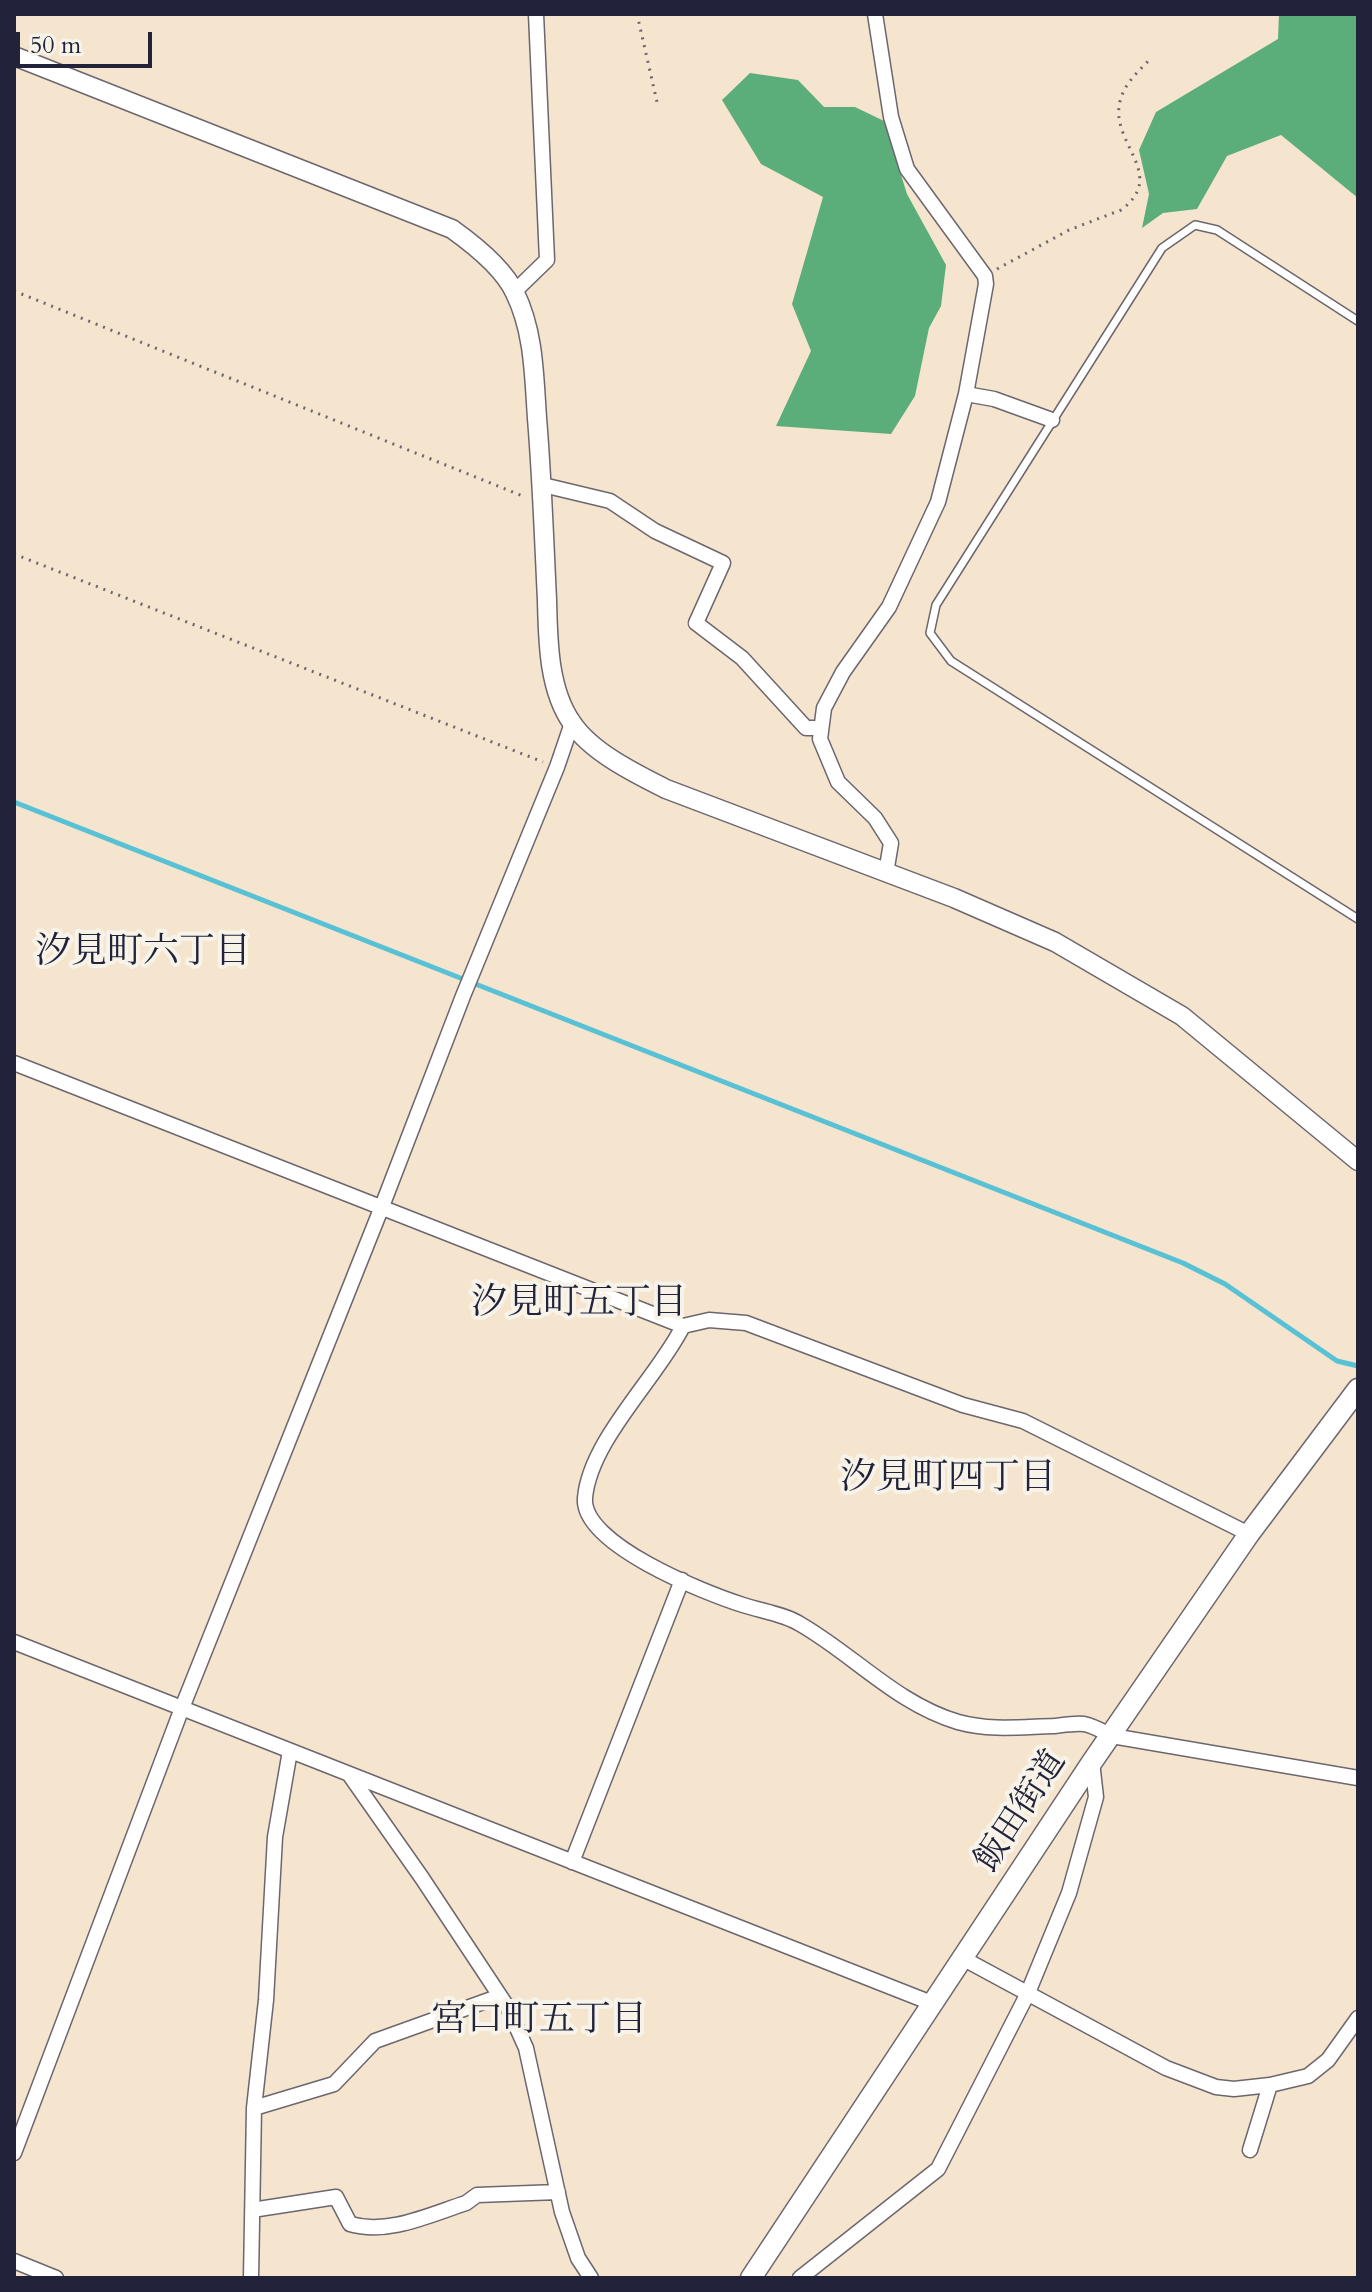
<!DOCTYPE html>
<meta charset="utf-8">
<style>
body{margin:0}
#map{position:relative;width:1372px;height:2292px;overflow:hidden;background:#f5e5ce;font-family:Cardo,serif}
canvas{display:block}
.frame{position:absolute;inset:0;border:16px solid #22223b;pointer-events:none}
.scale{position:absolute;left:16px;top:32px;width:136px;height:36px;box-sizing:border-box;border:4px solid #22223b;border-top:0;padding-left:10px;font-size:24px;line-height:28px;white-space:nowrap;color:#22223b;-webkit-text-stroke:6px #f7f3e8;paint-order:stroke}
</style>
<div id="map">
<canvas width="1372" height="2292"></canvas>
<div class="frame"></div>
<div class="scale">50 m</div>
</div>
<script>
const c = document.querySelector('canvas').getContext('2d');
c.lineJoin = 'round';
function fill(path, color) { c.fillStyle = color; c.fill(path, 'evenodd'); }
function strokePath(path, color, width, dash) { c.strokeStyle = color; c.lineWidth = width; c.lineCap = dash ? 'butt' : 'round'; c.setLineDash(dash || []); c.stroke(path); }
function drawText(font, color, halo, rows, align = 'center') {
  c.font = font + ' Cardo,"Noto Serif JP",serif'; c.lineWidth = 8; c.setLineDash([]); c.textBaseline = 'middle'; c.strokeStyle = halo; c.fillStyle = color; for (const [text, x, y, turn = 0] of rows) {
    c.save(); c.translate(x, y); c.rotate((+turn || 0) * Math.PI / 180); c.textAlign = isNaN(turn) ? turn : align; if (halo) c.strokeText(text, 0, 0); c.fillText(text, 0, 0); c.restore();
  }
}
const forest = new Path2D(`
 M1279,14H1358V198L1281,135L1227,156L1197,209L1163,213L1142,228L1149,194L1139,150L1156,112L1278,39Z
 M750,73L798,80L824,107H855L884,121L907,194L946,265L941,306L929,328L915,396L891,434L776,426L811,351L792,304L823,197L761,164L722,100Z`);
const stream = new Path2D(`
 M14,802L1183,1263L1225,1284L1337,1361L1358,1366`);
const path = new Path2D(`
 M637,14L657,102
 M997,269L1069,230L1121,210C1170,173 1106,142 1121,98C1126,82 1139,71 1150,59
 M14,291L525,497
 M14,554L543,762`);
const service = new Path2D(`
 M1358,321L1217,230L1195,225L1162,248L936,605L930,633L951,661L1358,919`);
const minor = new Path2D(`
 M875,14L891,117L907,169L985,276L986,284L966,394L938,502L889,607L843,672L824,708L820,739L838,782L875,818L891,843L886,873
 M515,291L547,260L536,14
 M966,394L994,399L1052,420
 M543,485L610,501L655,531L723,563L696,623L742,658L806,728H821
 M14,1063L683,1326L709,1320L746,1323L963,1405L1023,1421L1249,1534
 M683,1326C658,1377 590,1440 585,1498C581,1544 705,1593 743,1605C761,1611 784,1614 800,1624C854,1655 897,1704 958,1722C991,1731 1020,1727 1054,1726C1063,1725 1075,1723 1084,1724C1094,1726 1104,1732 1112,1736L1358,1778
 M14,1642L934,2004
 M349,1774L422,1878L508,2008L526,2048L562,2212L578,2258L591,2278
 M572,1862L682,1580
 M964,1959L1166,2068L1216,2087L1234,2089L1270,2085L1308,2076L1328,2060L1358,2018
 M254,2108L334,2084L375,2041L500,1996
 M1250,2150L1270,2085
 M14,2153L182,1708L381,1209L463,996L557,767L572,723
 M252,2210L336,2197L350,2224C388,2235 429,2215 466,2203L477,2195L558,2192
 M14,2261L56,2278
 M251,2278L254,2108L266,2000L275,1837L290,1751
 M800,2278L938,2169L1027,1995L1069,1893L1096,1797L1092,1762`);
const tertiary = new Path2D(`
 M14,56L452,229C473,244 504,269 515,293C534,332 534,375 537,418C542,478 544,539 547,600C548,639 548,689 572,723C591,752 636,774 666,789L954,898L1055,942L1182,1016L1358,1161`);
const secondary = new Path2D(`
 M751,2278L1092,1762L1249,1534L1358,1389`);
const streetNames = [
 ["飯田街道",1022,1812,-57]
];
const neighbourhoodNames = [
 ["汐見町六丁目",143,954],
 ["汐見町五丁目",579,1305],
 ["汐見町四丁目",948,1480],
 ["宮口町五丁目",539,2022]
];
fill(forest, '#5bad7a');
strokePath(stream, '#58c1d5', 5);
strokePath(service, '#6c666e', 10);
strokePath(minor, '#6c666e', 17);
strokePath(tertiary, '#6c666e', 21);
strokePath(secondary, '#6c666e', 23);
strokePath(path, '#6c666e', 3, [2, 6]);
strokePath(service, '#fff', 7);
strokePath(minor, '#fff', 14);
strokePath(tertiary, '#fff', 18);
strokePath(secondary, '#fff', 20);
drawText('34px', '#22223b', '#f7f3e8', streetNames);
drawText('36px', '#22223b', '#f7f3e8', neighbourhoodNames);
</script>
